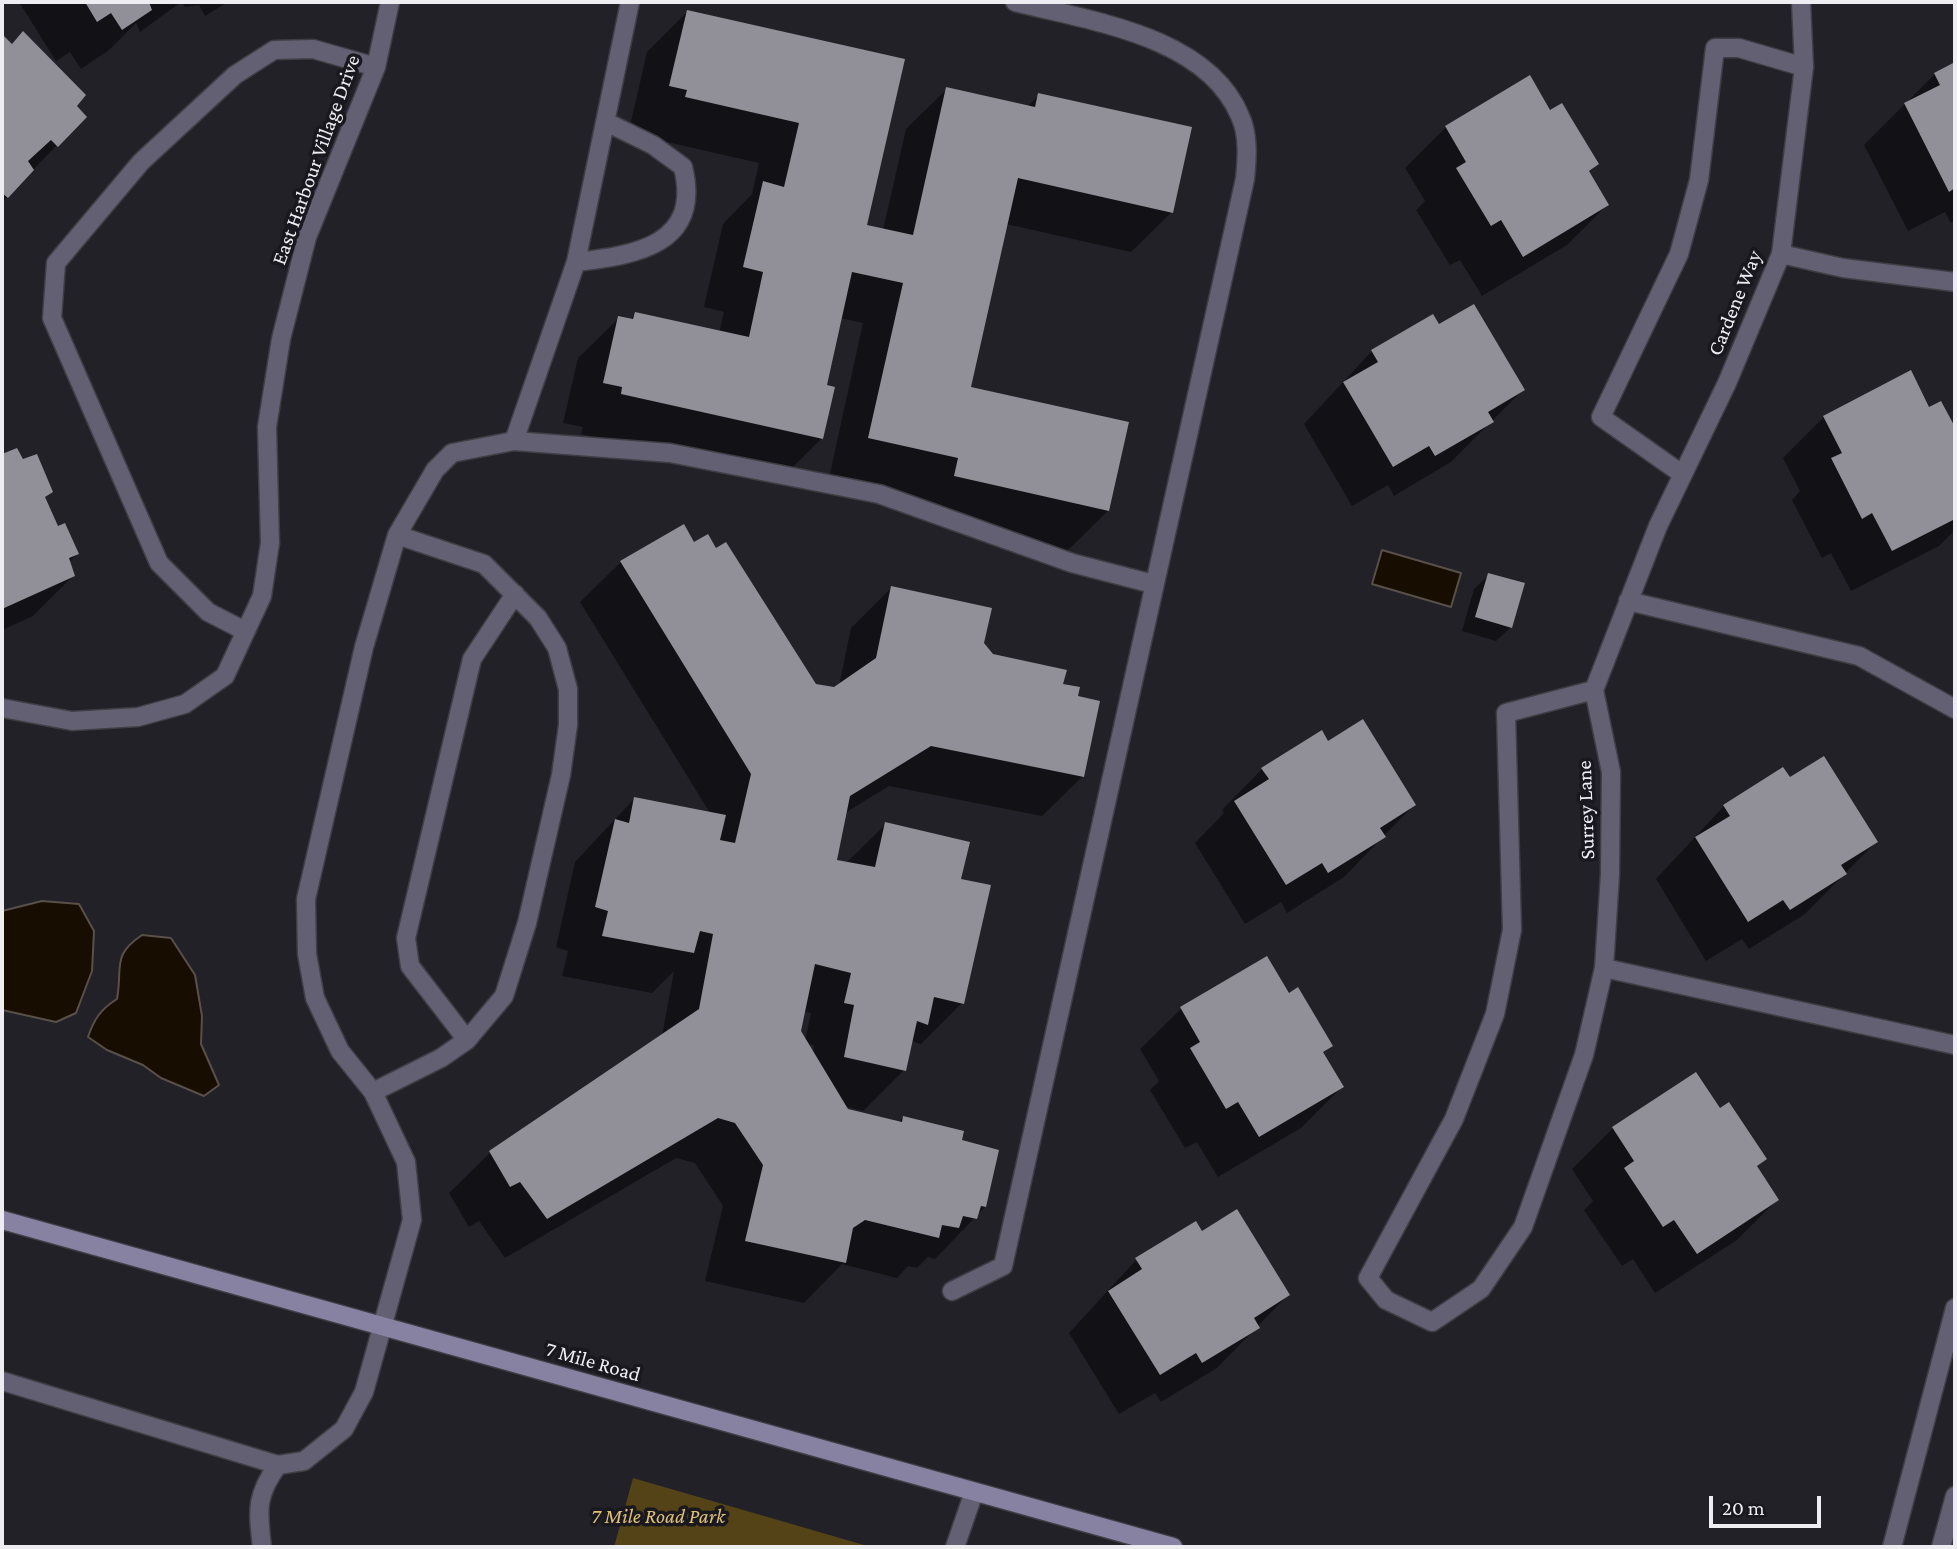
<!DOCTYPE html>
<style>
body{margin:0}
#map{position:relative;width:1957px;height:1549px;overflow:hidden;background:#222128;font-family:"Crimson Pro",serif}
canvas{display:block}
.frame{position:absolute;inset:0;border:4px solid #eeeef2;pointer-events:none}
.scale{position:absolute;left:1709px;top:1496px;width:112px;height:32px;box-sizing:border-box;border:4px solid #eeeef2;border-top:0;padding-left:9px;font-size:21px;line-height:24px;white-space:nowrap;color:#eeeef2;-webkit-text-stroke:5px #19181e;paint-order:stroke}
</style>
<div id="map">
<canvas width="1957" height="1549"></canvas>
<div class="frame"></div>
<div class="scale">20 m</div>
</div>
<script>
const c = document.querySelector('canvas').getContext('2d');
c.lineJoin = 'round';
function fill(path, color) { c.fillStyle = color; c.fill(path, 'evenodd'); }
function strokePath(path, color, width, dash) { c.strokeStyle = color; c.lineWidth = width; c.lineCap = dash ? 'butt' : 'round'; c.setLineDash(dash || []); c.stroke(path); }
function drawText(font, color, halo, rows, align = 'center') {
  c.font = font + ' "Crimson Pro",serif'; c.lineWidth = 7; c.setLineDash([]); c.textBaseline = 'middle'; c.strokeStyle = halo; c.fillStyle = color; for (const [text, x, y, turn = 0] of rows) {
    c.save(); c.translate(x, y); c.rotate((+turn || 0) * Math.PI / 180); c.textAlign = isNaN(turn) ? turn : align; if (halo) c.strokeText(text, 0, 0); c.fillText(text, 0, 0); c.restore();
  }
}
const green = new Path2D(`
 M633,1478L871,1547H614Z`);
const water = new Path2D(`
 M1382,550L1461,573L1451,607L1372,584Z
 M42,901L79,904L94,931L92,971L76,1013L56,1022L2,1010V911Z
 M142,935L171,938L195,975L202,1016L201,1044L219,1085L204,1096L161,1078L143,1065L107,1050L88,1037C94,1019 101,1009 117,999C123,967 111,956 142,935Z`);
const shadow = new Path2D(`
 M19,2H181L140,32L136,23L109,50L81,69L70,52L56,61Z
 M182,2H228L205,16L199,5L185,7Z
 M687,12L903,60L865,226L883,230L906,129L947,89L1027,107L1039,95L1172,212L1131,252L1006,224L969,388L1108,511L1067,551L914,516L918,498L829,478L863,323L840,318L825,387L821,439L781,479L581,434L583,427L563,423L578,358L619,318L629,320L636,314L719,333L724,312L704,307L723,224L752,194L759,163L645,137L647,130L630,126L647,52Z
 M23,33L57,145L2,202V36L11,45Z
 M1955,64V220L1951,223L1945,212L1908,231L1864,145L1935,74Z
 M1550,113L1597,164L1588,173L1607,205L1567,245L1482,296L1460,260L1450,265L1416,210L1425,201L1405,168L1446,127Z
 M1438,327L1523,390L1451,462L1394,496L1388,485L1352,506L1304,424L1372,351Z
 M1941,403L1955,431V530L1939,546L1851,591L1831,553L1822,558L1792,500L1800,491L1783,458L1824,417L1929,409Z
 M16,450L22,462L51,492L44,498L57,528L77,554L68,563L73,576L33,616L2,630V455Z
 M693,544L815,685L835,688L839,686L851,628L891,588L982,643L992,655L1061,685L1076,698L1083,776L1042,816L889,786L845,813L835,861L846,863L886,824L958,880L962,1003L921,1044L911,1041L904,1070L863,1111L844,1106L847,1111L898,1123L903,1117L960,1141L985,1207L935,1259L928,1257L917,1268L908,1266L897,1278L842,1264L804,1303L705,1281L723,1206L695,1163L676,1158L505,1258L479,1221L469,1227L449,1193L490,1153L662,1036L674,971L652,993L562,976L568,951L556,947L575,862L634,799L710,813L580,602L621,562ZM803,1011L811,1013L805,1041L799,1031ZM806,1044L814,1045L813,1054Z
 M1489,575L1511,627L1496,641L1462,631L1474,589Z
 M1328,743L1414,805L1344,877L1287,913L1281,902L1245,924L1195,843L1224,813L1222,810L1262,769Z
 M1783,770L1789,780L1876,842L1805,914L1749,949L1742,939L1706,961L1656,879L1724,806Z
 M1266,958L1288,995L1331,1045L1322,1054L1342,1087L1301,1128L1218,1177L1197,1142L1185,1148L1150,1090L1159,1081L1140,1049L1181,1009Z
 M1696,1075L1719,1111L1765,1159L1756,1167L1777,1200L1737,1240L1655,1293L1633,1259L1622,1266L1584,1210L1593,1201L1572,1169L1613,1128Z
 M1202,1233L1288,1295L1217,1368L1161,1402L1155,1393L1119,1414L1069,1333L1136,1260Z`);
const building = new Path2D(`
 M85,2H149L152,10L122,30L111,13L97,22Z
 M687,10L905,59L867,225L913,235L946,87L1035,107L1038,93L1192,127L1173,213L1018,178L971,387L1129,422L1109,511L954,476L958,458L868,438L903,283L852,272L827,385L835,387L823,439L621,394L622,387L603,383L618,316L633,319L635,312L749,337L763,272L743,267L763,181L784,187L799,123L685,97L687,90L669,86Z
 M23,31L86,95L77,106L87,117L58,147L51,140L28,161L34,170L8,198L2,193V34L12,44Z
 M1955,62V188L1949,192L1904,103L1940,85L1934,73Z
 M1530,75L1550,110L1562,103L1599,164L1589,171L1609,205L1523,257L1501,220L1491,226L1456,168L1466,162L1445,126Z
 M1474,304L1525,390L1488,412L1494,422L1435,456L1429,446L1393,467L1343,382L1378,362L1371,350L1433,314L1439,324Z
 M1911,370L1929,407L1941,401L1955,427V519L1892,551L1872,513L1862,519L1831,458L1842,453L1823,416Z
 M17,448L23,459L37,454L53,492L45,497L58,526L65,523L79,554L69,558L75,576L2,609V454Z
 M684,524L694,542L708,534L716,548L726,542L816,684L834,687L876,658L891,586L992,608L984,643L993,654L1067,670L1063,684L1080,687L1078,696L1100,701L1084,777L931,746L850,796L837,860L875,867L885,822L970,842L961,879L991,885L964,1004L934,997L928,1025L917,1021L906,1071L844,1057L854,1005L844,1003L851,973L815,964L801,1031L848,1109L902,1122L903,1116L964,1131L962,1140L999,1150L986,1207L981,1206L977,1219L963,1216L959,1228L942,1225L939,1238L865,1220L853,1228L846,1263L745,1241L763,1165L735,1123L718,1118L547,1219L520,1182L510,1187L489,1151L699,1009L713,934L700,931L694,953L602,936L608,911L595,907L615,819L629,823L634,797L726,815L720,840L735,843L751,774L620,561Z
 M1488,573L1525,583L1512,628L1475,617Z
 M1363,719L1416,805L1380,828L1386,837L1328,873L1322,863L1286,885L1234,801L1269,779L1261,768L1322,730L1328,741Z
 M1824,756L1878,842L1841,865L1847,874L1790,910L1783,900L1748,922L1695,837L1730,816L1723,805L1783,767L1790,777Z
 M1267,956L1289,993L1298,987L1333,1046L1323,1052L1344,1087L1259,1137L1238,1102L1226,1109L1190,1048L1200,1042L1180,1007Z
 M1696,1072L1720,1108L1729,1102L1767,1159L1757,1166L1779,1200L1697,1254L1674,1220L1663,1227L1624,1168L1634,1161L1612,1127Z
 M1237,1209L1290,1295L1254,1318L1260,1328L1202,1363L1196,1353L1160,1375L1108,1291L1142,1269L1135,1258L1196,1221L1202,1231Z`);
const lane = new Path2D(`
 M1781,254L1843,268L1955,282
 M576,262C636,255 702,245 683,167L653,145L606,122
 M514,441L670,453L879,494L1072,563L1153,584
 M1682,474L1601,417L1679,254L1699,180L1715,48H1739L1804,67
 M1604,968L1955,1045
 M467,1040L410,966L406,938L472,659L515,594
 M373,1092L441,1058L467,1040L504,996L527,923L561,775L568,725V689L557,648L538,618L484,564L397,535
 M952,1291L1003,1266L1245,179C1247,159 1249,135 1240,116C1207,36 1090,21 1015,2
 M2,1381L278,1465
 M262,1547C258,1511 255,1496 278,1465L304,1461L344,1429L364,1392L412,1220L406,1162L373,1092L340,1051L315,998L307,954L306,899L364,647L397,535L435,470L452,453L514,441L576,262L630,2
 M955,1547L974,1492`);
const street = new Path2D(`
 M1628,601L1859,656L1955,709
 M245,631L208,612L159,563L52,318L56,263L141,162L235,75L274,50L313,49L376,67
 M1594,690L1506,713L1512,930L1495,1014L1454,1119L1368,1278L1386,1300L1432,1322L1481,1289L1523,1227L1584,1055L1604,968L1610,874L1611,772L1594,690L1658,526L1727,383L1781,254L1804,67L1801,2
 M2,708L72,721L138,717L185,704L225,676L262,596L270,543L267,427L281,339L307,237L376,67L390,2
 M1892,1547L1955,1308
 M1941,1547L1955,1496`);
const secondary = new Path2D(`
 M2,1220L1173,1547`);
const streetNames = [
 ["East Harbour Village Drive",316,160,-70],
 ["Cardene Way",1735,303,-68],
 ["Surrey Lane",1586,810,-92],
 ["7 Mile Road",593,1362,16]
];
const parkNames = [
 ["7 Mile Road Park",658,1517]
];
fill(green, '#544317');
fill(water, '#170d00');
strokePath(water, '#585049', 2);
fill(shadow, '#0007');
fill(building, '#919098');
strokePath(lane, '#3f3e44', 21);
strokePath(street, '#3f3e44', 21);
strokePath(secondary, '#3f3e44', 21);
strokePath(lane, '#636073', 18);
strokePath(street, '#636073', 18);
strokePath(secondary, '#8882a2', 18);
drawText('21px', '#eeeef2', '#19181e', streetNames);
drawText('italic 21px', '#dfc176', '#19181e', parkNames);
</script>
